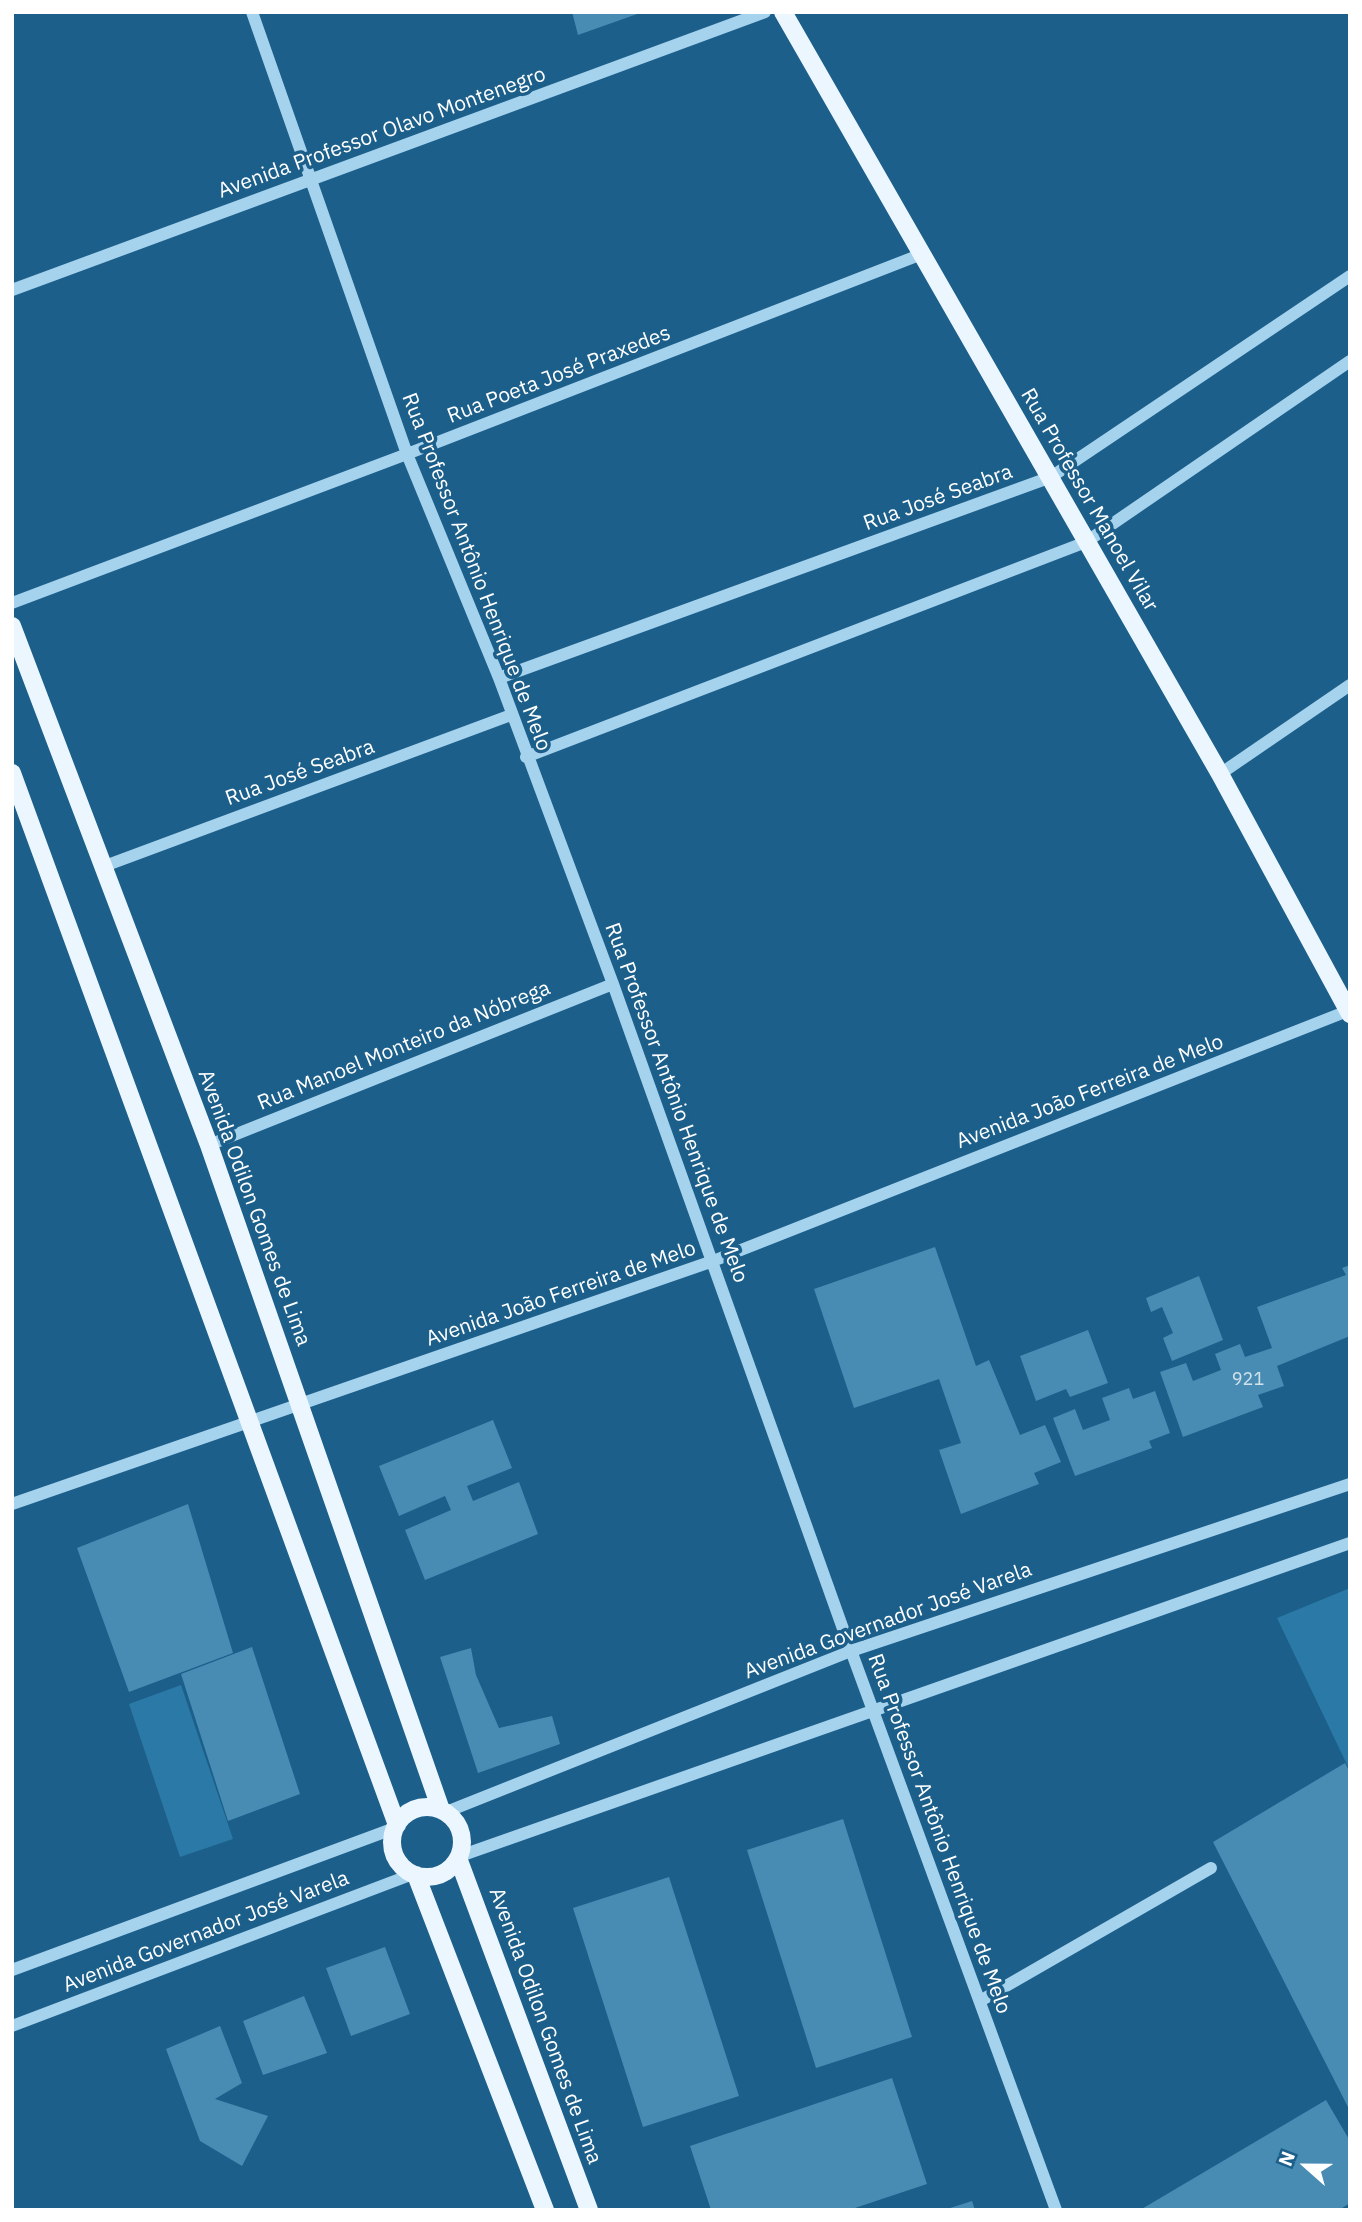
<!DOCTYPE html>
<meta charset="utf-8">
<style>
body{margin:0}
#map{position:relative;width:1362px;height:2222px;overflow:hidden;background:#1b5f8a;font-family:"IBM Plex Sans",sans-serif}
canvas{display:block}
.frame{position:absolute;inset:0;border:14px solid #fff;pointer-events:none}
.north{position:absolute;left:1271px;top:2131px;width:70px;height:70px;-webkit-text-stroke:5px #1b5f8a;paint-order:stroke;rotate:291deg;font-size:19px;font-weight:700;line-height:28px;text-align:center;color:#fff}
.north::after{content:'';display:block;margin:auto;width:24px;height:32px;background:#fff;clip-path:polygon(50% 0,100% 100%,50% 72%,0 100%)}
</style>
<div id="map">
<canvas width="1362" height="2222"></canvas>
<div class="frame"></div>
<div class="north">N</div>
</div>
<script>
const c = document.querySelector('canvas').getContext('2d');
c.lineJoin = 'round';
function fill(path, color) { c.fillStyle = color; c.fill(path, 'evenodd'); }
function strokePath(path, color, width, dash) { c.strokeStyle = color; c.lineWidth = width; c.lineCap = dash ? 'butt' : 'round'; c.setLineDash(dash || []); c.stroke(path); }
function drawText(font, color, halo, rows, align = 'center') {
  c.font = font + ' "IBM Plex Sans",sans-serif'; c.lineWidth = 7; c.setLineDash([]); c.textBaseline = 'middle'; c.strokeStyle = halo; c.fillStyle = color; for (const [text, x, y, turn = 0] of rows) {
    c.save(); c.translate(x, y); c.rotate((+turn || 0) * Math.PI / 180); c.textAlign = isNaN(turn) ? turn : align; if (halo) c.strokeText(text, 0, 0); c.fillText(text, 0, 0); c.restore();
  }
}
const green = new Path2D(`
 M1350,1588V1771L1277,1618Z
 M181,1685L233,1839L180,1857L129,1704Z`);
const building = new Path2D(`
 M572,12H640V13L578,35Z
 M935,1247L976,1366L989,1360L1020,1435L1045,1425L1061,1462L1034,1473L1039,1484L961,1514L939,1450L961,1443L939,1379L854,1408L814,1289Z
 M1350,1265V1336L1277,1366L1284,1386L1258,1395L1263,1407L1183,1437L1160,1372L1186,1363L1193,1381L1221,1370L1215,1354L1240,1344L1245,1357L1272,1348L1257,1307L1346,1275L1342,1268Z
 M1199,1276L1223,1340L1172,1361L1163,1338L1173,1333L1162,1307L1151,1312L1146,1298Z
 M1088,1330L1108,1383L1070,1397L1066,1389L1036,1401L1020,1356Z
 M1129,1388L1133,1399L1155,1391L1170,1433L1149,1441L1152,1448L1075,1476L1053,1418L1075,1409L1083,1430L1110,1420L1102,1398Z
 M493,1420L512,1468L467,1486L473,1501L519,1482L538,1534L425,1580L405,1530L451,1510L445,1496L399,1516L379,1466Z
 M188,1504L233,1653L129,1692L77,1548Z
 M252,1647L300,1794L228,1821L181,1674Z
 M471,1648L476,1675L499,1728L552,1716L560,1744L478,1773L440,1657Z
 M1345,1763L1350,1772V2111L1213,1842Z
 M843,1819L912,2037L816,2068L747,1850Z
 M669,1877L739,2096L643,2127L573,1908Z
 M385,1947L410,2014L351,2036L326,1968Z
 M304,1996L327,2053L263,2075L243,2021Z
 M220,2026L242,2083L215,2099L268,2116L242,2166L200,2141L166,2049Z
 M892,2078L927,2184L849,2210H711L690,2146Z
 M1326,2100L1350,2141V2203L1339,2210H1140Z
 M972,2201L975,2210H947V2209Z`);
const minor = new Path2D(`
 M252,12L407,454L499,678L613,984L842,1626L1056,2210
 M12,290L765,12
 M12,603L407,454L922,254
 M499,678L1051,477L1350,276
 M526,757L1086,542L1350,361
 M1220,774L1350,685
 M102,867L511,715
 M209,1145L613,984
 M12,1504L713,1261L1350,1010
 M446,1812L851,1651L1350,1484
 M460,1856L1350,1543
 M12,1970L395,1828
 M980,2001L1211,1868
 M12,2026L413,1874`);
const major = new Path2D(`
 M783,12L1220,774L1350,1014
 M12,626L209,1145L441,1810
 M12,773L397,1825
 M392 1842a35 35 0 1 1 70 0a35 35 0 1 1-70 0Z
 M458,1858L589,2210
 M416,1875L545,2210`);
const numberNames = [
 ["921",1248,1380]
];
const streetNames = [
 ["Avenida Professor Olavo Montenegro",382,133,-20],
 ["Rua Poeta José Praxedes",559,375,-21],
 ["Rua José Seabra",938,498,-20],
 ["Rua Professor Manoel Vilar",1089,500,60],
 ["Rua Professor Antônio Henrique de Melo",476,572,69],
 ["Rua José Seabra",300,773,-20],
 ["Rua Manoel Monteiro da Nóbrega",404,1046,-22],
 ["Avenida João Ferreira de Melo",1090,1092,-21],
 ["Rua Professor Antônio Henrique de Melo",676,1103,70],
 ["Avenida Odilon Gomes de Lima",254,1208,70],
 ["Avenida João Ferreira de Melo",561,1294,-19],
 ["Avenida Governador José Varela",888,1621,-20],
 ["Rua Professor Antônio Henrique de Melo",939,1834,70],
 ["Avenida Governador José Varela",206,1932,-21],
 ["Avenida Odilon Gomes de Lima",545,2026,70]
];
fill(green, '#2b79a6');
fill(building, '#488cb4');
strokePath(minor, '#a5d2ed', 12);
strokePath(major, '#ebf6ff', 18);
drawText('18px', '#d1e2ec', null, numberNames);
drawText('21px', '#fff', '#1b5f8a', streetNames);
</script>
